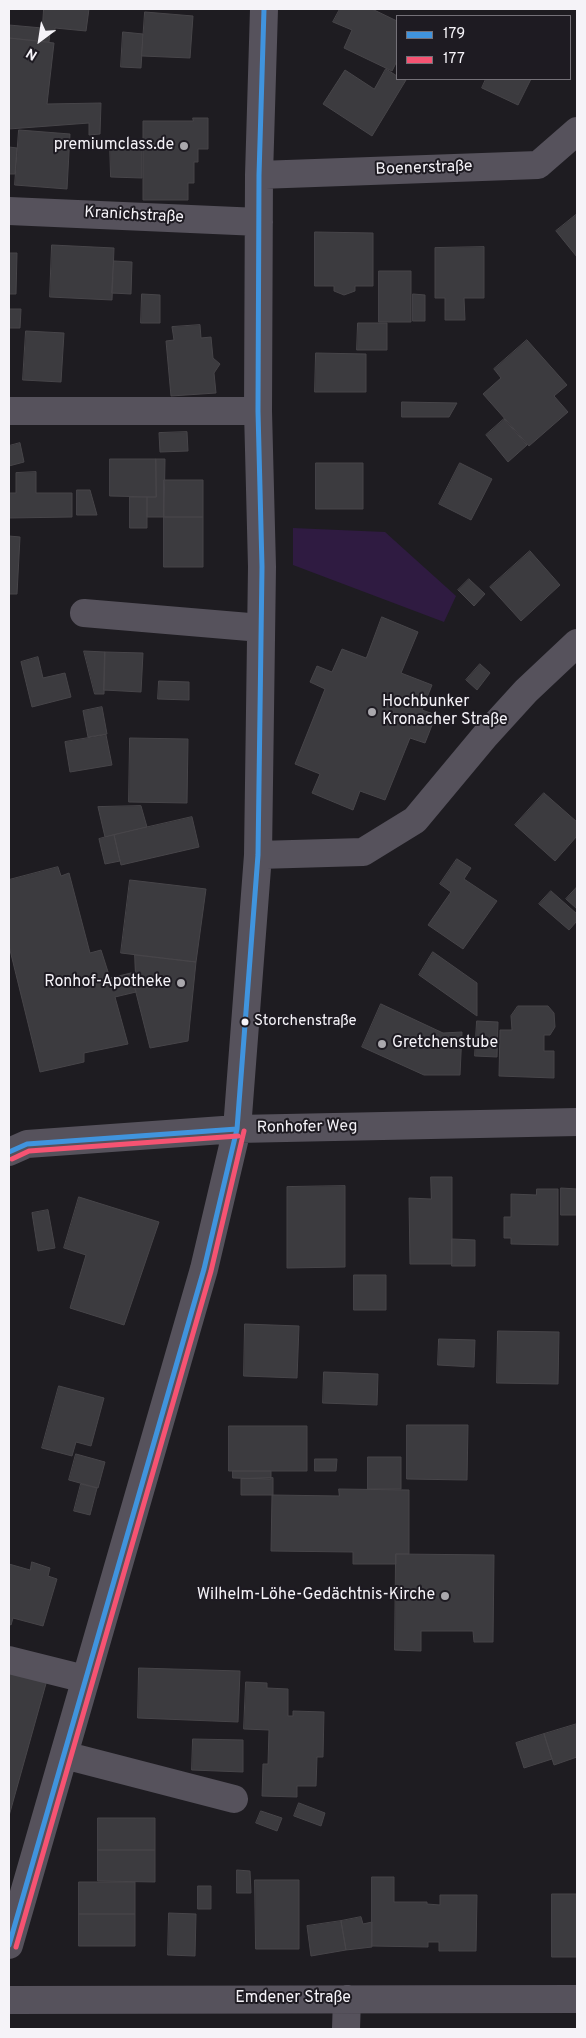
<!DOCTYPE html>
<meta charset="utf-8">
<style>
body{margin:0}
#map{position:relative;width:586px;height:2038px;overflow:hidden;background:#1e1c21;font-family:Overpass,sans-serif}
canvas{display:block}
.frame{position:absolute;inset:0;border:10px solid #f5f3f8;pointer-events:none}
.legend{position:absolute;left:396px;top:15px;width:175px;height:65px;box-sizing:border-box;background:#1e1b22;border:1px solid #747178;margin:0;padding:6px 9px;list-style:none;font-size:15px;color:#f5f3f8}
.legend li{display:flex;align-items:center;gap:10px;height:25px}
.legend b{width:25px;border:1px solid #747178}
.north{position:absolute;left:15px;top:15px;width:50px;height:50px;-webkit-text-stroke:4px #1e1b22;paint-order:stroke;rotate:211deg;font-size:14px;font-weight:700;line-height:20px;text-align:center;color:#f5f3f8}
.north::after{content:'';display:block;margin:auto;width:18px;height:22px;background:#f5f3f8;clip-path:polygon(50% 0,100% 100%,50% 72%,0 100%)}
</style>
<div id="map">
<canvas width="586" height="2038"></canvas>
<div class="frame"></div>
<ul class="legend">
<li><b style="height:6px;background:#4094de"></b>179</li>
<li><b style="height:6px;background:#f65372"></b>177</li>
</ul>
<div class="north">N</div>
</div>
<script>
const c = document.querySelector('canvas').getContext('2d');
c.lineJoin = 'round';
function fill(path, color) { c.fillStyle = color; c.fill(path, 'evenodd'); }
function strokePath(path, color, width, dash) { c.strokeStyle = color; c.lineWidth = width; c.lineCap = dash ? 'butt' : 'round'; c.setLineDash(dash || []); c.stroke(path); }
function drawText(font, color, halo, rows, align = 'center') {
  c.font = font + ' Overpass,sans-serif'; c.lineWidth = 4; c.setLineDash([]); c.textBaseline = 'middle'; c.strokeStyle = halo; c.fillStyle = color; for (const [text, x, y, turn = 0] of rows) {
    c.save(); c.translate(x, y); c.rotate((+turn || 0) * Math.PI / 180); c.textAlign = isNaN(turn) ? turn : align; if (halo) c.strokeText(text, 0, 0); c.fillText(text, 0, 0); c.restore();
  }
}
const green = new Path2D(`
 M293,528L385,532L456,596L444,622L293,565Z`);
const building = new Path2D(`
 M44,9H89L86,31L55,28V32H50L49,42L9,38V25L42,28Z
 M340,9H372L397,21V61L392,71L344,48L352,30L333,22Z
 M145,12L193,16L190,58L142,56Z
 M123,32L143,34L141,68L121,67Z
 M9,38L54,43L47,104L101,103L100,134L89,135V123L9,129Z
 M386,69L397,76V79L406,80L372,136L323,104L345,70L374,89Z
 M486,79H531L518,105L482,88Z
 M193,118H208V149H198V162H194V183H188V200H143V121H193Z
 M19,130L70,134L67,189L15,185Z
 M110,143H142V178L111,177Z
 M9,147L17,148L15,174H9Z
 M577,214V257L556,231Z
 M315,232L373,233V286H355V291L344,295L334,291V286H315Z
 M52,245L114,248L112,300L50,297Z
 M484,247V298H464L465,320H445V298H435V248Z
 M9,253H17L16,294H9Z
 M114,261L132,262L131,294L112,293Z
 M379,271H411V322H379Z
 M142,294L160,295V323H141Z
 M413,294L425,295V321H413Z
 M9,309H21L20,328H9Z
 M358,323H387V350H357Z
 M200,325L201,338L211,337L213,358L220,364L214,373L216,393L171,396L166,341L174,340L172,327Z
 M26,331L64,333L61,382L23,380Z
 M527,340L567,385L554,396L568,412L529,446L483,394L501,378L494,369Z
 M316,353L366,354V392H315Z
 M402,402L457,403L449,417H402Z
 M504,419L527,445L508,462L486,435Z
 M187,432L188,451L160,452L159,433Z
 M20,443L24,462L9,466V446Z
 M110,459H156V497L110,496Z
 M156,459H165L164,517H147V497H156Z
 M316,463H363V509H316Z
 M460,463L492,479L471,520L439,504Z
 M36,472V493H72V517L9,518V493H16V473Z
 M164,480H203V517H164Z
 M77,490H90L97,515H77Z
 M130,497H147V528H130Z
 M164,517H203V567H164Z
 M9,536L20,537L17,594H9Z
 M530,551L560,585L521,621L490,587Z
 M469,579L485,594L474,606L458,590Z
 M382,617L418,632L401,673L432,685L422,710L436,715L425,743L410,738L385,800L360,791L353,810L312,793L320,774L295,764L325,689L310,682L317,666L332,672L342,649L366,658Z
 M84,651L105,652L104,694H95Z
 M105,652L143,653L141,692L104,690Z
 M38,657L43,678L65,673L71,697L32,707L21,662Z
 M480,664L490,673L477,690L466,680Z
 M159,681L189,682V700L158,699Z
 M102,707L107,734L88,737L83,711Z
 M106,735L112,765L70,772L65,742Z
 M130,738L188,739L187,803L129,802Z
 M544,793L577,822V836L555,861L515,825Z
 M141,806L147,827L105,837L98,807Z
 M192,817L199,847L121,865L114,835Z
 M114,835L120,861L105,864L99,839Z
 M457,859L471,868L464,879L497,901L463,949L428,925L451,892L440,884Z
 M58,867L61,876L69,873L90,953L101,950L110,978L131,973L136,992L115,997L128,1044L84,1053V1062L40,1072L9,946V880Z
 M130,880L206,889L196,962L121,953Z
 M577,887V909L566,899Z
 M551,891L577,914V921L569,930L539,904Z
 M433,952L477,983V1016L419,975Z
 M135,955L196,962L188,1041L150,1048L131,973H135Z
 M381,1004L443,1033L462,1032L460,1075H424L362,1047Z
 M518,1006H548L554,1013L555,1027L550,1035H544V1051H554V1078L499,1076L500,1030H512L511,1016Z
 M477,1021L498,1022L497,1057L475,1056Z
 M431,1177H452V1264H410L409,1198L431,1199Z
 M345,1186V1267L287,1268V1187Z
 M561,1188L577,1189V1215H561Z
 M537,1189H558V1245L511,1244V1238H504V1217H511V1194L536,1195Z
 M79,1197L159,1222L124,1325L70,1308L86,1255L64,1248Z
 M48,1210L55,1248L38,1251L32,1213Z
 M452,1239L475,1240V1266H452Z
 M354,1275H386V1310H354Z
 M245,1324L299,1326L297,1378L244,1376Z
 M498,1331L559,1332L558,1384L497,1383Z
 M439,1339L475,1340L474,1367L438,1365Z
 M324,1372L378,1374L377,1405L323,1403Z
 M59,1386L104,1398L91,1446L76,1442L72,1456L42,1448Z
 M407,1425H468L467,1480L407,1479Z
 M229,1426H307V1471H229Z
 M76,1454L105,1462L98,1488L69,1480Z
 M368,1457H401V1489H368Z
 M315,1459H337L336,1471H315Z
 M233,1471H271V1479L233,1478Z
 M273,1478V1495H241V1479Z
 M81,1484L97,1488L90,1515L74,1511Z
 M339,1489L409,1490V1554H396V1564H353V1552L271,1551L272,1495L339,1496Z
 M396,1554L494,1555L493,1642H474L473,1631H421V1651L395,1650Z
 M32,1562L50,1568L48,1576L57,1579L43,1626L13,1618L11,1625L9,1624V1564L30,1570Z
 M139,1668L240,1671L238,1722L138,1718Z
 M9,1672L47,1680L9,1816Z
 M246,1682L267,1683V1688L288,1689V1716H293V1711L324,1712L323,1757H317L316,1786H297V1797L262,1796L263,1764H268L269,1730L244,1729Z
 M577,1724V1757L554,1765L544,1734Z
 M544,1734L552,1759L524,1768L516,1743Z
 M193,1739L243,1740V1772L192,1770Z
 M299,1803L325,1813L321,1826L294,1816Z
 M261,1811L282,1818L277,1831L256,1823Z
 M98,1818H155V1850H98Z
 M98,1850H155V1882L98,1881Z
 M237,1870L250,1871L251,1893H237Z
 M372,1877H394V1902H427V1904L440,1905V1895H477L476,1951H439V1942H428V1947L372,1946Z
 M255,1880H299V1949H256Z
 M79,1882H135V1914H79Z
 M198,1886H211V1909H198Z
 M552,1894H577V1957H552Z
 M169,1913L196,1914L195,1956L168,1955Z
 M79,1914H135V1946H79Z
 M361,1917L363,1924L372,1922V1947L346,1950L341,1921Z
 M341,1921L346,1950L311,1956L307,1926Z`);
const minor = new Path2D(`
 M259,175L538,165L577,131
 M9,211L259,222
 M9,411H258
 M84,613L261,628
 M258,855L363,852L415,820L485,736L526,691L577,643
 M9,1152L27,1144L237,1129L577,1122
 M9,1660L85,1679
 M64,1755L234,1799
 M9,1945L204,1269L237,1129L258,855L262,567L258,411L259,175L264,9
 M9,2000L577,1999
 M346,2029L347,1999`);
const bus1 = new Path2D(`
 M9,1152L27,1144L237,1129
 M9,1945L204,1269L237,1129L258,855L262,567L258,411L259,175L264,9`);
const bus2 = new Path2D(`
 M12,1159L29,1151L238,1136
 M16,1947L211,1271L244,1131`);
const markers = [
 [184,146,5,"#aaa8ad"],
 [372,712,5,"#aaa8ad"],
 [181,983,5,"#aaa8ad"],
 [245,1022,4.5,"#f5f3f8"],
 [382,1044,5,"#aaa8ad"],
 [445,1596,5,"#aaa8ad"]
];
const busNames = [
 ["Storchenstraße",254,1022]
];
const poiNames = [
 ["premiumclass.de",174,146],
 ["Hochbunker",382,703,"left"],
 ["Kronacher Straße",382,721,"left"],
 ["Ronhof-Apotheke",171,983],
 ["Gretchenstube",392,1044,"left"],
 ["Wilhelm-Löhe-Gedächtnis-Kirche",435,1596]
];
const streetNames = [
 ["Boenerstraße",424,169,-2],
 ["Kranichstraße",134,216,3],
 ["Ronhofer Weg",307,1128,-1],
 ["Emdener Straße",293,1999]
];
fill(green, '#2f1b41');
fill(building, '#3c3b3f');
strokePath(building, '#474549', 1);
strokePath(minor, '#56525c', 28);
strokePath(bus1, '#4094de', 5);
strokePath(bus2, '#f65372', 5);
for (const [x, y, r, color] of markers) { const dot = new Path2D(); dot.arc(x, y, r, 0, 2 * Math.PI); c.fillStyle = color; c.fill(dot); strokePath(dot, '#1e1b22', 2); }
drawText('15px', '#f5f3f8', '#1e1b22', busNames, 'left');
drawText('16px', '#f5f3f8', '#1e1b22', poiNames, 'right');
drawText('16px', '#f5f3f8', '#1e1b22', streetNames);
</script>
